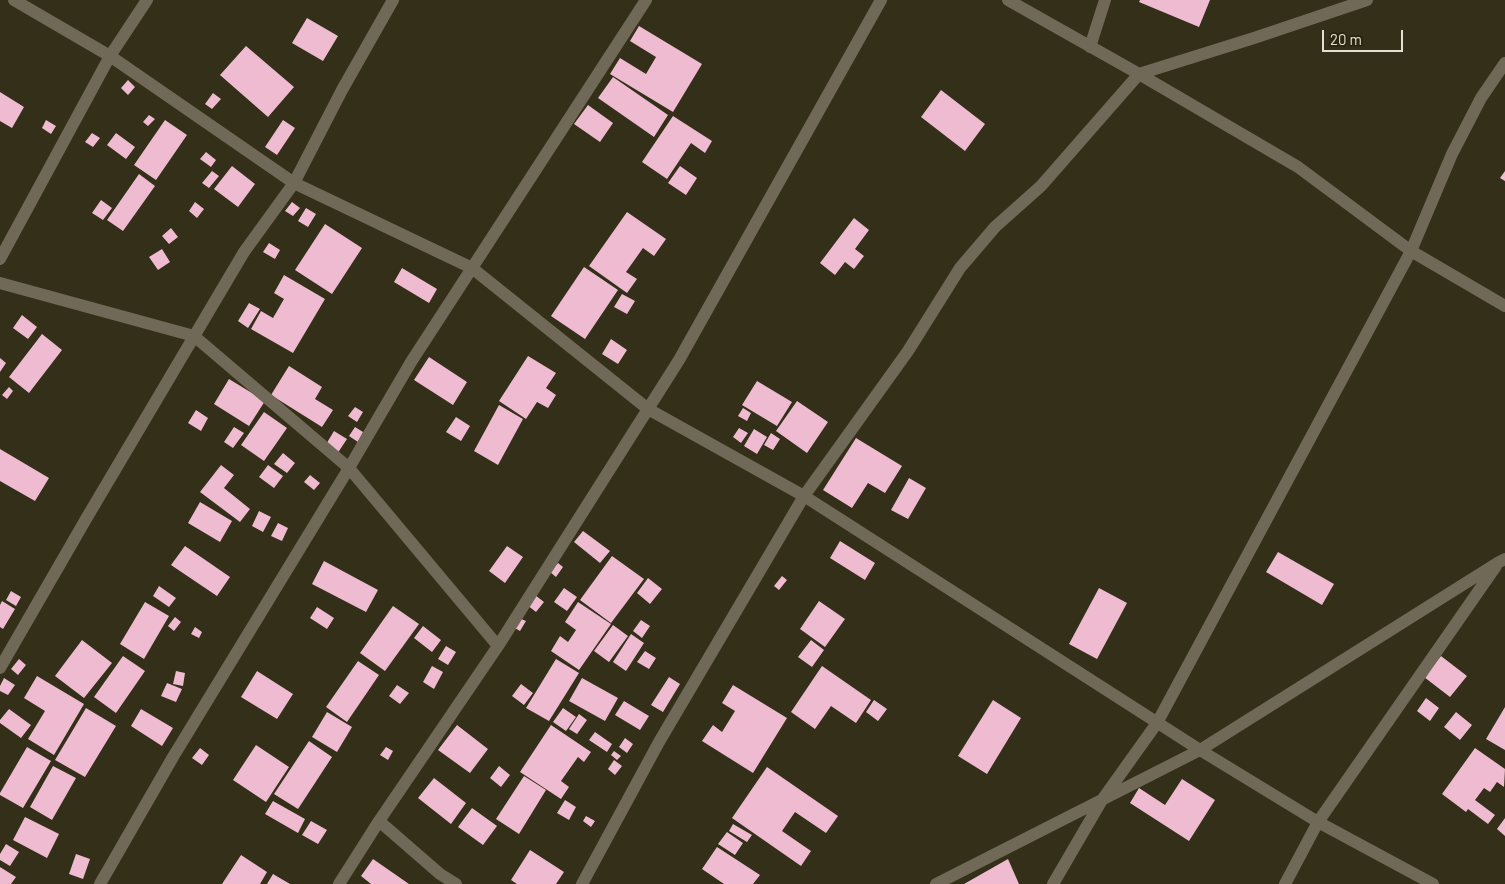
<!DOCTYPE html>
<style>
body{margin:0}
#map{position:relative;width:1505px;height:884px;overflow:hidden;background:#342f19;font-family:Barlow,sans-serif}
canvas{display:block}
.scale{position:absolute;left:1322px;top:30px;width:81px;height:22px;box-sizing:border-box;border:2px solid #e3dfd2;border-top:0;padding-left:6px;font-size:15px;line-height:18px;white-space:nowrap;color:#e3dfd2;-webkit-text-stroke:4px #2a250f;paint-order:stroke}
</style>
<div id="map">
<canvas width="1505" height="884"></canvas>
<div class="scale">20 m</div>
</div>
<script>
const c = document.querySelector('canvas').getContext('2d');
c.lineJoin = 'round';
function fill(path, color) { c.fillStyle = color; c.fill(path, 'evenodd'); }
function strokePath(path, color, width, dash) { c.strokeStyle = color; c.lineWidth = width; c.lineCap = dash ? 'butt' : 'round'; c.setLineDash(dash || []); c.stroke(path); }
const building = new Path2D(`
 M1140,0H1210L1199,27L1139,2Z
 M307,18L338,36L323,61L292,43Z
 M639,26L702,64L673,112L610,74L620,58L646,74L656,57L630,41Z
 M246,46L294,87L268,117L220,75Z
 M613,77L668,115L654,137L598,98Z
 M128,80L135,87L128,95L121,88Z
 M941,90L985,124L965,151L921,117Z
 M0,92L24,107L12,128L0,121Z
 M213,93L221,99L212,109L205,104Z
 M588,105L613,123L600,142L574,124Z
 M149,115L155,119L148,126L143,122Z
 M673,116L712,141L705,153L691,143L667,179L642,162Z
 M46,120L56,126L51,134L42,128Z
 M165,120L187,135L156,180L134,165Z
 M283,120L295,128L277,155L265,147Z
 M92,133L100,138L93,147L85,142Z
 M116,133L135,147L126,159L107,145Z
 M206,152L216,160L211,167L200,159Z
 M232,166L255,184L238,207L214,189Z
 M680,166L697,178L686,195L668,183Z
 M212,171L219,176L209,188L202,183Z
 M1505,171V181L1500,178Z
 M139,174L155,186L123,231L107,220Z
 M101,200L112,208L103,220L92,213Z
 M195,202L204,209L197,218L189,211Z
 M292,202L300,208L293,216L285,211Z
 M306,208L316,214L308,227L298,221Z
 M627,212L666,239L654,256L643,248L626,272L637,279L627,293L589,266Z
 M854,218L869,230L855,249L864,256L854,269L845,262L835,275L820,263Z
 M325,224L362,248L332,294L295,270Z
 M171,228L178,237L169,244L162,236Z
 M269,243L280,250L275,259L263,252Z
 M162,249L170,262L158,270L149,257Z
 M584,267L618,290L585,339L551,316Z
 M402,268L437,289L429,303L394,282Z
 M284,275L325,299L293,353L251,329L261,311L273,318L284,299L274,293Z
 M622,294L635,301L627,314L614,307Z
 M249,303L260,309L248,328L238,321Z
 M22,315L37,327L28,339L13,328Z
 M42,334L62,350L29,393L9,377Z
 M611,339L627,350L618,364L602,354Z
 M528,356L556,373L546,388L556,395L548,408L537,402L526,419L499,401Z
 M429,357L467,382L453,405L414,380Z
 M0,358L6,363L0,372Z
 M289,366L322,387L315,399L333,410L322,427L271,395Z
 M229,379L265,401L249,426L214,404Z
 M757,381L792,402L777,426L742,405Z
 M9,387L13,391L7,399L2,395Z
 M797,401L828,422L807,453L776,431Z
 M499,405L523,419L498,465L474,451Z
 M355,407L363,412L357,422L348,416Z
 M743,408L751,413L747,421L738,416Z
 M196,410L208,418L201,431L188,423Z
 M264,412L287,428L264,461L241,445Z
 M456,417L470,426L461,441L446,432Z
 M234,427L244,433L233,448L224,442Z
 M355,427L363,432L358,442L349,436Z
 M739,428L748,433L741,443L733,437Z
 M754,429L767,437L757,454L744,446Z
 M334,431L347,439L337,454L325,446Z
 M771,433L780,439L773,450L764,445Z
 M856,438L902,466L885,493L868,483L852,508L823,490Z
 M0,449L49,478L35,501L0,481Z
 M283,453L295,463L287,473L274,464Z
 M221,465L234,475L224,488L250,509L240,522L200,492Z
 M268,465L283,476L274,488L259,477Z
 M310,475L320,483L314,490L304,482Z
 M909,478L926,488L908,519L891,510Z
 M200,502L232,521L220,542L188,523Z
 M259,511L271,517L263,532L252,526Z
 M278,523L288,528L282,541L271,536Z
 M583,531L610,551L600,563L574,542Z
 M840,541L875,563L865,580L830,558Z
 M185,546L230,577L217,596L171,565Z
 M507,546L523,557L505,583L489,571Z
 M1278,552L1334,584L1322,605L1266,572Z
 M612,556L644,579L611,623L580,600Z
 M324,561L378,590L366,612L312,584Z
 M558,563L563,567L556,577L550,572Z
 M782,576L787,580L779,590L774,586Z
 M648,578L662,589L650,604L637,593Z
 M159,586L176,598L169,607L153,596Z
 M564,588L577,597L567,611L554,602Z
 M1099,588L1127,603L1097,659L1069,644Z
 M11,591L21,597L16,606L6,600Z
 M535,595L544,602L536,612L527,605Z
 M2,601L15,609L3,629L0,627V605Z
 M819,601L845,619L825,647L800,629Z
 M145,602L169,616L144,659L120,644Z
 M578,602L611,624L579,670L551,651L560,636L568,642L576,630L565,622Z
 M393,606L419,624L385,671L360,653Z
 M317,607L334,618L327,629L310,618Z
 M175,617L181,622L174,631L168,626Z
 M519,618L526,621L520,631L513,627Z
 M641,620L650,626L642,638L633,631Z
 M613,625L628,636L609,662L594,651Z
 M423,626L441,640L432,652L414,638Z
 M195,627L202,632L199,638L191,634Z
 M631,634L644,643L626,671L613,662Z
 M82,640L112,663L84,698L55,676Z
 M811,640L824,650L812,667L798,657Z
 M446,646L456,652L448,665L438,659Z
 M645,651L656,658L649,669L637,662Z
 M123,656L145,671L116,713L94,697Z
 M1441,656L1467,676L1450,697L1424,677Z
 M19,659L26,665L18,675L11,669Z
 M556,659L579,673L549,721L526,708Z
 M358,661L379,675L347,722L326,707Z
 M432,666L443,672L434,689L423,682Z
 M822,666L871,700L856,723L831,706L815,729L791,712Z
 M176,671L185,673L183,686L173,684Z
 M257,671L293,694L277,719L241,697Z
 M37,676L84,704L54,755L28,739L45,711L24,698Z
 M669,677L680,684L663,712L651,705Z
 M4,678L15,685L8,695L0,691V686Z
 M582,678L618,698L605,721L569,701Z
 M167,683L182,689L176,702L161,696Z
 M521,684L533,693L524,705L512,696Z
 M397,685L409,693L400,704L389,696Z
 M733,685L787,718L753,773L702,741L713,725L722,732L735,711L722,703Z
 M1426,698L1439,708L1430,721L1417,711Z
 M874,700L887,709L878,721L866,712Z
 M993,700L1021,718L987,774L958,756Z
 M624,701L649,716L640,730L615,715Z
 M1505,707V750L1486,739Z
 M86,708L116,726L85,777L55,760Z
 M563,708L576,717L566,731L553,722Z
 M9,709L31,725L21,738L0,723V720Z
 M141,709L173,728L162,746L131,726Z
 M327,712L352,727L337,752L312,737Z
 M1456,712L1472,725L1460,740L1444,727Z
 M579,714L587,720L577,734L569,729Z
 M457,725L488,749L470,773L438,750Z
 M551,725L591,752L584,762L578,757L561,781L569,787L561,799L520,772Z
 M595,732L612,744L607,752L589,740Z
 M625,738L633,744L627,753L619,747Z
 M309,741L332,757L298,809L274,794Z
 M256,745L289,767L266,802L233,780Z
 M27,747L51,761L23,808L0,795V793Z
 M386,747L393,751L388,760L380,755Z
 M200,748L209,755L202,765L192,758Z
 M1475,748L1505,769L1504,787L1497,782L1490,792L1484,788L1475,800L1495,815L1488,824L1468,809L1466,812L1442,794Z
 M614,751L621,756L617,760L611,755Z
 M614,760L622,766L615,775L608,769Z
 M53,766L76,778L52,820L30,807Z
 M499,766L510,775L501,787L490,778Z
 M767,767L838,816L826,833L795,812L782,831L811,851L801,866L732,818Z
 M524,776L546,790L519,834L496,819Z
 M434,778L466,803L451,824L418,798Z
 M1182,779L1215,800L1189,841L1130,803L1139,788L1165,805Z
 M565,800L576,807L569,820L557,813Z
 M273,801L305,819L298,833L265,814Z
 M472,808L497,826L483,845L458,827Z
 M586,816L595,821L591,827L583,821Z
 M25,817L59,834L47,858L13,840Z
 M1505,818V836L1497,829Z
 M311,821L327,830L318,844L302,835Z
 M733,824L752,835L747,842L729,831Z
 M727,832L743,843L735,855L718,844Z
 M6,844L19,852L10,866L0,860V854Z
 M717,847L760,875L753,884H724L702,869Z
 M530,850L564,872L556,884H517L511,880Z
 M76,854L90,859L83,879L69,874Z
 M241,855L267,872L260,884H222Z
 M373,859L409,884H371L361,876Z
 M1008,859L1019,884H964Z
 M0,867L16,877L11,884H0Z
 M273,874L290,884H267Z`);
const street = new Path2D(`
 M14,0L110,56L294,183L472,268L648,409L804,496L1200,750L1318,822L1433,884
 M1008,0L1139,74L1298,167L1411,251L1505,306
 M1090,47L1105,0
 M0,259L110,56L147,0
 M0,283L194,336L349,468L498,646
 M0,668L86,519L244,252L294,183L342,90L393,0
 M379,821L440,874L456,884
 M100,884L173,757L349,468L411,362L646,0
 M339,884L379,821L498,646L679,360L881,0
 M582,884L659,742L804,496L908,351L960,268L995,227L1041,186L1139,74L1254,38L1367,0
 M936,884L1200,750L1499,562L1505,559
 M1053,884L1102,800L1157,723L1411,251L1452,154L1481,98L1505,63
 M1285,884L1318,822L1496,566`);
fill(building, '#eebbd1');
strokePath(street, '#706957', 12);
</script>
